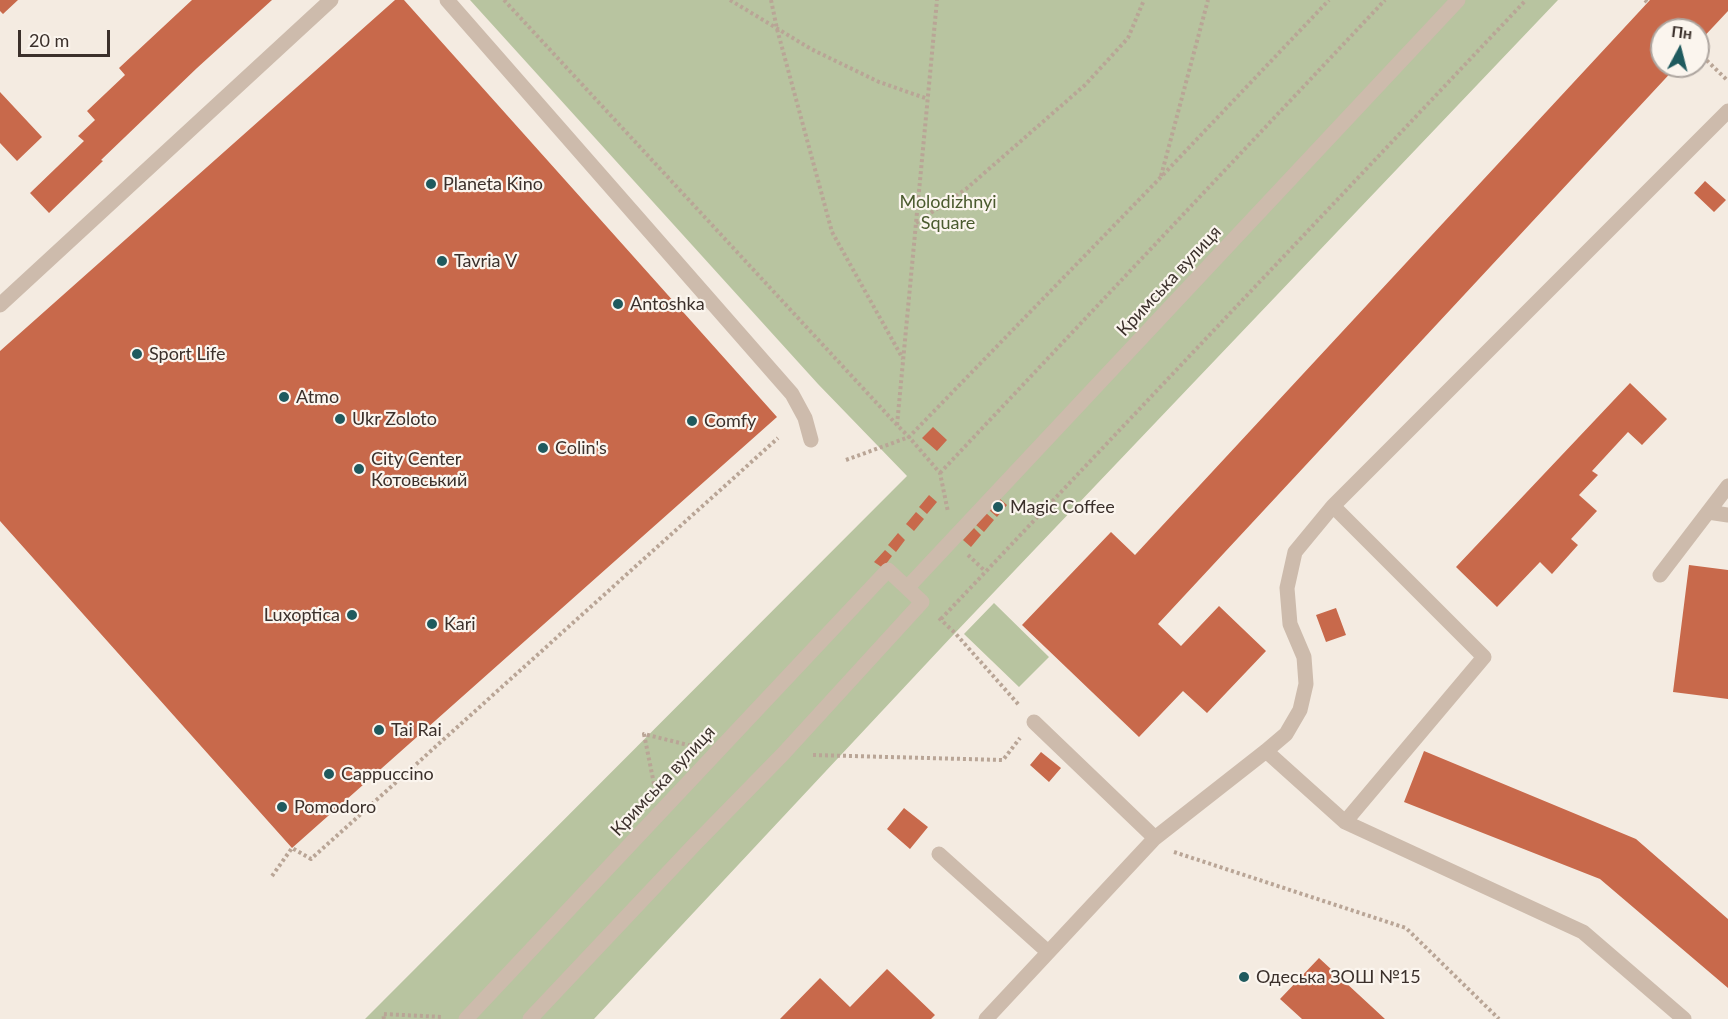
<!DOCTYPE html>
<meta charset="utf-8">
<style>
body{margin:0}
#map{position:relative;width:1728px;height:1019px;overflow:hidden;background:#f4ebe1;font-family:Lato,sans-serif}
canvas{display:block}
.north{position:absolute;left:1650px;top:18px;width:60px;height:60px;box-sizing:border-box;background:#fbf5ee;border:2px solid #aea6a0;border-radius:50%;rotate:7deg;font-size:16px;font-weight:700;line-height:24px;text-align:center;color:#3b302b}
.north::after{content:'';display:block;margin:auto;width:21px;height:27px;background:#1f5a5e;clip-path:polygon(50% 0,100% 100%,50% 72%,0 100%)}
.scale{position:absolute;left:18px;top:30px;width:92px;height:27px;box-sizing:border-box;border:3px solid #3b302b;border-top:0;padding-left:8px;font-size:18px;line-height:21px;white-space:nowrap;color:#3b302b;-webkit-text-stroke:4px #fbf5ee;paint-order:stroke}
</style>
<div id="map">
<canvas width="1728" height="1019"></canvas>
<div class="north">Пн</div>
<div class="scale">20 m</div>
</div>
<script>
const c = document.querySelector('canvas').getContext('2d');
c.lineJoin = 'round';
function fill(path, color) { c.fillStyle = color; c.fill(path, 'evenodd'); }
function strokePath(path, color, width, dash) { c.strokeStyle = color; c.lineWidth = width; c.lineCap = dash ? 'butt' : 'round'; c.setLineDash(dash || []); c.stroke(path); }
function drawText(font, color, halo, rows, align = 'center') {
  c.font = font + ' Lato,sans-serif'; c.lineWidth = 4.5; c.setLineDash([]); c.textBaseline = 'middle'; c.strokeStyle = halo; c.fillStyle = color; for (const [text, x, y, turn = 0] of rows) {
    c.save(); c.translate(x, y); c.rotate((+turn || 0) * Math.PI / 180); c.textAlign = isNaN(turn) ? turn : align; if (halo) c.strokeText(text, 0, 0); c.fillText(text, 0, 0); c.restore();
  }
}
const green = new Path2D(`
 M470,0H1558L955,633L594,1019H365L907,476L818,384Z
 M994,603L1049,657L1019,687L964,634Z`);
const building = new Path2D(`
 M0,0H18L3,14L0,11Z
 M192,0H272L197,68L101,160L103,161L49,213L30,193L84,141L78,136L95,120L87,111L125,75L119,68Z
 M395,0H404L777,417L292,848L0,521V351Z
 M1650,0H1728V11L1698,43V30H1662V66H1677L1158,624L1181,646L1219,606L1266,651L1207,713L1183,691L1139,737L1022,625L1111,532L1135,555Z
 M0,92L42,137L17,161L0,143Z
 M1705,181L1726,200L1714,212L1694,193Z
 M1630,383L1667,419L1642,445L1628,432L1592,471L1598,475L1579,495L1597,511L1571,539L1578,545L1552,574L1540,562L1497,607L1456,567Z
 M933,427L947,440L937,451L922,438Z
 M929,495L937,502L927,514L919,507Z
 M999,498L1007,505L997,517L989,510Z
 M916,512L924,519L914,531L906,524Z
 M986,513L994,520L984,532L976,525Z
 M974,528L981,535L971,547L963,540Z
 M898,533L905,540L896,552L888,545Z
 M885,550L892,556L883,568L874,562Z
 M1689,565L1728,570V699L1673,692Z
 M1336,608L1346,635L1326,642L1316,615Z
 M1424,751L1636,839L1728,919V988L1600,879L1404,802Z
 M1041,752L1061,768L1049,782L1030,765Z
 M904,808L928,827L910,849L887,829Z
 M1319,958L1385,1019H1302L1280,999Z
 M887,969L935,1015L931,1019H780L820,978L850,1007Z`);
const path = new Path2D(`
 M504,0L897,425L909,437L940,473L948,512
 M730,0L811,49L879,82L928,99
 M771,0L777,29L832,232L903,359
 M1645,0L1647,2
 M1698,52L1728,81
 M1161,176L1208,0
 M916,223L966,189L1085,85L1128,38L1144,0
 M897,425L937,0
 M846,460L909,437L1161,177L1329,0
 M940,473L1385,0
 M968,555L985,571
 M939,618L955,633L1019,705
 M941,619L1526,0
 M813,755L1003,760L1020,738
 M654,784L644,734L692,746
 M1174,852L1406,928L1499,1019
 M272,876L292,848L311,859L778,438
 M384,1019L383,1014L443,1017`);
const lane = new Path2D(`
 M447,0L792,394L805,418L811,440
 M0,305L331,0
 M1333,506L1484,657L1345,822
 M1708,512L1728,515
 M1660,575L1728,486
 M1034,722L1155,838
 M1266,751L1345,822L1583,932L1684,1019
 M939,854L1048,952
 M986,1019L1155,838L1266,751L1286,734L1300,710L1306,684L1304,657L1290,624L1287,588L1295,552L1333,506L1728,111`);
const street = new Path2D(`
 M907,588L1458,0
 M466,1019L888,570L922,602L783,754L695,844L530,1019`);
const markers = [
 [431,184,6,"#1f5a5e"],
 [442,261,6,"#1f5a5e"],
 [618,304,6,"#1f5a5e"],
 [137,354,6,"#1f5a5e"],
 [284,397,6,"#1f5a5e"],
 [340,419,6,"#1f5a5e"],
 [692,421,6,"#1f5a5e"],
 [543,448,6,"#1f5a5e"],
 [359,469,6,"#1f5a5e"],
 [998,507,6,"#1f5a5e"],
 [352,615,6,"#1f5a5e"],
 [432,624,6,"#1f5a5e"],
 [379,730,6,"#1f5a5e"],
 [329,774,6,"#1f5a5e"],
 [282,807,6,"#1f5a5e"],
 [1244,977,6,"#1f5a5e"]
];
const poiNames = [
 ["Planeta Kino",443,184],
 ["Tavria V",454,261],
 ["Antoshka",630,304],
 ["Sport Life",149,354],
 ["Atmo",296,397],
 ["Ukr Zoloto",352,419],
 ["Comfy",704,421],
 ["Colin's",555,448],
 ["City Center",371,459],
 ["Котовський",371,480],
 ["Magic Coffee",1010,507],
 ["Luxoptica",340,615,"right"],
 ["Kari",444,624],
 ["Tai Rai",391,730],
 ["Cappuccino",341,774],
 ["Pomodoro",294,807],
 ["Одеська ЗОШ №15",1256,977]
];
const parkNames = [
 ["Molodizhnyi",948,202],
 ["Square",948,223]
];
const streetNames = [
 ["Кримська вулиця",1169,281,-47],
 ["Кримська вулиця",663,781,-47]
];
fill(green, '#b8c4a0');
fill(building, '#c8694b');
strokePath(path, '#b9a596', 4, [3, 3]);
strokePath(lane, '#cdbbac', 15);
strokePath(street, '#cdbbac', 15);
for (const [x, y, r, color] of markers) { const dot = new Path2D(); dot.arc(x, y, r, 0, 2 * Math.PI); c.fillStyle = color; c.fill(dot); strokePath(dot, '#fbf5ee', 2); }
drawText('18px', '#3b302b', '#fbf5ee', poiNames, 'left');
drawText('18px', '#4a5a2e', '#fbf5ee', parkNames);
drawText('18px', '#3b302b', '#fbf5ee', streetNames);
</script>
